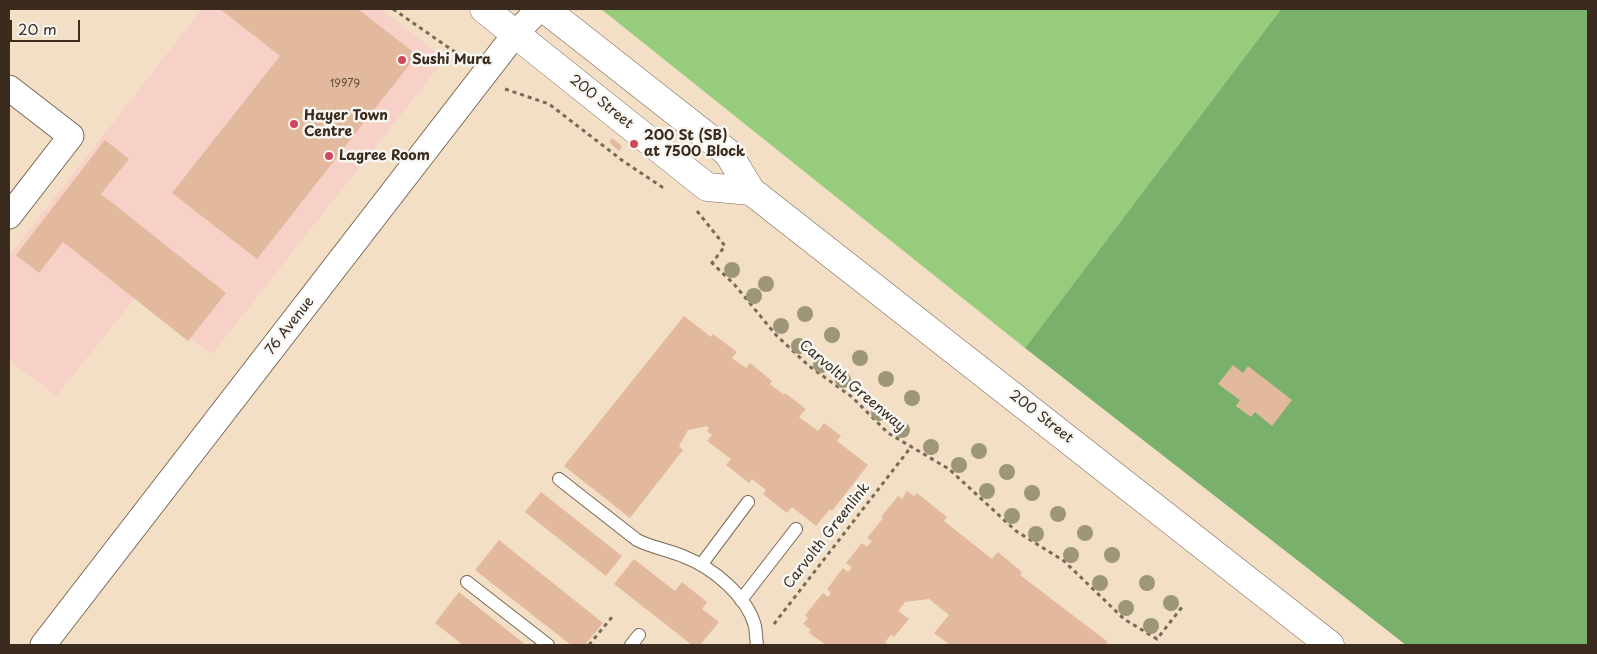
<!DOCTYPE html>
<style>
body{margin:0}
#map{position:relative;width:1597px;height:654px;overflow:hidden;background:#f2dfc5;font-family:"Playpen Sans",sans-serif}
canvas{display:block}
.frame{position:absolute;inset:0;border:10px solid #3b2a1e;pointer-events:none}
.scale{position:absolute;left:10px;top:20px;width:70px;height:22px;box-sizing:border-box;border:2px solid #3b2a1e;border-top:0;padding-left:6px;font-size:15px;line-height:18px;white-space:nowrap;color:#3b2a1e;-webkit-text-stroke:4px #f6f6f2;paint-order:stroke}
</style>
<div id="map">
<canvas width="1597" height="654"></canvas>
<div class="frame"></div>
<div class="scale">20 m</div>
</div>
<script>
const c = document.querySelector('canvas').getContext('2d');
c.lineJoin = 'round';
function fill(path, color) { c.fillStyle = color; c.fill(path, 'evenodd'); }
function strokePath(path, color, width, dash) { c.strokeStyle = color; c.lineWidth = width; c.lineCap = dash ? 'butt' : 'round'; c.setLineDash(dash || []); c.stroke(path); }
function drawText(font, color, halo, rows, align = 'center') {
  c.font = font + ' "Playpen Sans",sans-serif'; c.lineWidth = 5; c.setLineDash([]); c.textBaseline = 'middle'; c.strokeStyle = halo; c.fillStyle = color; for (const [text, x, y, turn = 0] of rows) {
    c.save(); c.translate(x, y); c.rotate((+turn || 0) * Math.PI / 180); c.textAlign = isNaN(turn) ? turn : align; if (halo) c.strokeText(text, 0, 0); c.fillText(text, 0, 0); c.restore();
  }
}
const built = new Path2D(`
 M202,9H381L445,59L212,354L137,296L56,396L9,360V256Z`);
const green = new Path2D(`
 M601,9H1281L1025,348Z`);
const forest = new Path2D(`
 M1281,9H1588V645H1406L1025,348Z`);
const building = new Path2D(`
 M220,9H358L417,55L257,259L172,193L280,56Z
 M612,138L622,146L619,151L609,142Z
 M105,140L129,159L101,194L226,293L188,341L63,242L39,273L16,255Z
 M684,316L711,337L713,334L737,352L732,358L746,368L750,363L772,381L770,384L784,395L785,393L806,409L799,417L818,431L824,423L841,436L837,441L868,465L832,511L830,509L816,526L792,507L787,513L763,494L766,490L752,479L749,483L726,465L731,459L707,441L712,435L707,431L709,428L707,426L688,430L679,446L683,450L630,518L564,466Z
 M1233,365L1243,373L1248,366L1292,400L1272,426L1255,412L1251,417L1236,406L1240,400L1218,384Z
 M907,491L914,496L917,493L947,517L944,521L992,559L998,552L1022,572L1020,575L1108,642L1106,645H950L934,633L949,615L929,599L905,602L898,611L909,619L894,637L891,635L885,642L889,645H826L809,633L811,630L803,624L808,618L805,615L823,593L828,597L831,593L827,589L843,568L848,572L852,567L846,563L862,543L867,547L872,541L867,538L883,518L881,517L898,496L902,499Z
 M541,492L622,556L606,576L525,512Z
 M499,540L603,623L585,645H571L475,570Z
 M634,559L675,591L682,582L707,602L702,609L719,622L700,645H692L614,584Z
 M459,592L526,645H463L435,623Z`);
const path = new Path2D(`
 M393,9L465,59
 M505,89L549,104L623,161L665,189
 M697,211L725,246L712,263
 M711,262L734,284L776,335L809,366L852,397L888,433L949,469L1016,531L1064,561L1124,619L1157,639L1182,607
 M774,624L911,447
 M589,645L612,617`);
const lane = new Path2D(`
 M559,479L637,540C653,548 669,550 685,557C713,568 747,596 755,626C756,632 756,639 757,645
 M701,565L748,502
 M467,582L548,645
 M741,600L796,529
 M631,645L639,635`);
const street = new Path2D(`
 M9,88L71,136L9,216
 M43,645L516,33L539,9`);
const primary = new Path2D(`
 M484,9L707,187L751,191
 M545,9L728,153L751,191L1330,645`);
const trees = [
 [732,270],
 [766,284],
 [754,296],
 [805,314],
 [781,326],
 [832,335],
 [799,346],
 [860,358],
 [821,365],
 [886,379],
 [843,380],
 [912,398],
 [879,413],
 [902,430],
 [931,447],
 [979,451],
 [959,465],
 [1007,472],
 [987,491],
 [1032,493],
 [1058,514],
 [1012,516],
 [1085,533],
 [1036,534],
 [1071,555],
 [1112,555],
 [1100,583],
 [1147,583],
 [1171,603],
 [1126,608],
 [1151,626]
];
const markers = [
 [402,60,5,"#d1495b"],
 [294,124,5,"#d1495b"],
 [634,144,5,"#d1495b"],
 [329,156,5,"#d1495b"]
];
const numberNames = [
 ["19979",345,84]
];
const poiNames = [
 ["Sushi Mura",412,60],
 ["Hayer Town",304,116],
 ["Centre",304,132],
 ["200 St (SB)",644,136],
 ["at 7500 Block",644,152],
 ["Lagree Room",339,156]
];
const streetNames = [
 ["200 Street",601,102,39],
 ["76 Avenue",290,326,-52],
 ["Carvolth Greenway",852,386,40],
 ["200 Street",1041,417,38],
 ["Carvolth Greenlink",827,536,-52]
];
fill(built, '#f7d1c8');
fill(green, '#97cc7d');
fill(forest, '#79b06c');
fill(building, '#e2b99d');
strokePath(lane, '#7b6958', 14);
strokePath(street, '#7b6958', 27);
strokePath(primary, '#7b6958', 29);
strokePath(path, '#7b6958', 3, [4, 4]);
strokePath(lane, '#fff', 12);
strokePath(street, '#fff', 25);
strokePath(primary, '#fff', 28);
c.fillStyle = '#9d9679';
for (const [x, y] of trees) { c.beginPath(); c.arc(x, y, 8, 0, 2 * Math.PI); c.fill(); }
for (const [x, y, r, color] of markers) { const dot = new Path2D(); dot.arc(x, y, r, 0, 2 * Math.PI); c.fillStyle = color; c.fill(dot); strokePath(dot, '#f6f6f2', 2); }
drawText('11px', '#654e3e', null, numberNames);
drawText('bold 14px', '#3b2a1e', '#f6f6f2', poiNames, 'left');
drawText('14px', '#3b2a1e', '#f6f6f2', streetNames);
</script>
